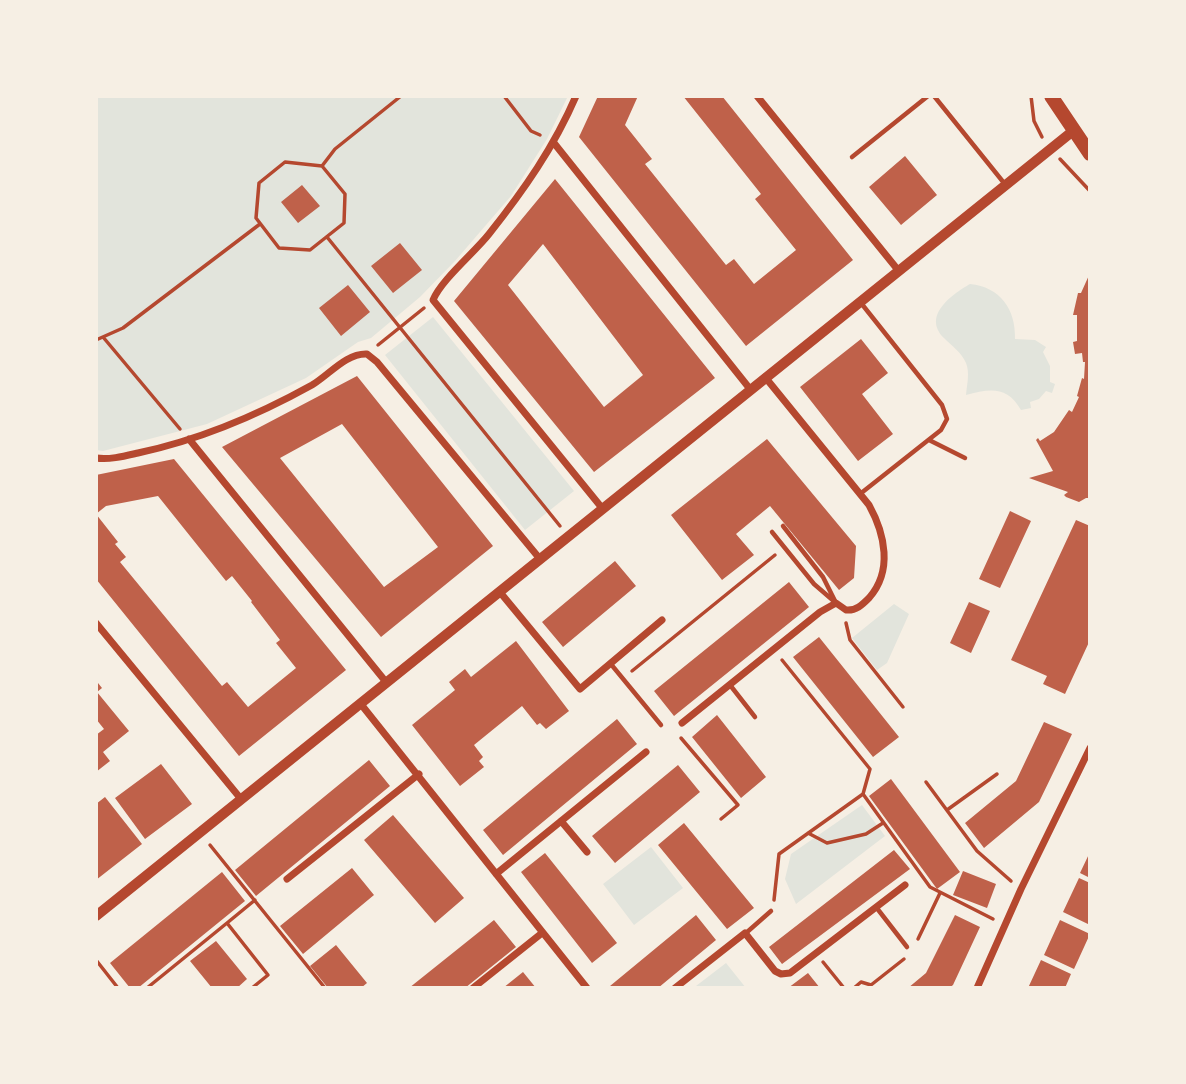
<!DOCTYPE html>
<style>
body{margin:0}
#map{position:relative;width:1186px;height:1084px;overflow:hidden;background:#f6efe4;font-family:"IBM Plex Sans",sans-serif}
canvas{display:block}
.frame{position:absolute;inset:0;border:98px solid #f6efe4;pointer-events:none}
</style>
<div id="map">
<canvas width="1186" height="1084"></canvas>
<div class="frame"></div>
</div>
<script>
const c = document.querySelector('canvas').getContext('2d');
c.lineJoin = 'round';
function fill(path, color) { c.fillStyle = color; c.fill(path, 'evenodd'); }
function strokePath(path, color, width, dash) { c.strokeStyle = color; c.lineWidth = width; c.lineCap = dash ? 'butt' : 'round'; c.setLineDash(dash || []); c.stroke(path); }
const green = new Path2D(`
 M96,96H568L547,139L511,196L455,261L420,297L371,338L358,342L306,378L207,424L103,451L96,450Z
 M970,284C1000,287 1016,309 1015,339L1035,340L1046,347L1043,352L1050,366V382L1055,384L1052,393L1046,391L1039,399L1030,402L1031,408L1021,410C1007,385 989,389 966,395C967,384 970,373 966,363C961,352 952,346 944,338C922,316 951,295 970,284Z
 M433,317L574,491L525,530L385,355Z
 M894,604L909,614L887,663L877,670L852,638Z
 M862,805L885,836L796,904L785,879L791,854Z
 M651,847L683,888L634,925L603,884Z
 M726,963L746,988H698L696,986Z`);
const building = new Path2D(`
 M598,96H638L625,125L652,159L645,164L726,265L734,259L754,284L796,250L755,199L761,194L683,96H722L853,260L746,346L579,137Z
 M905,156L937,195L901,225L869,187Z
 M555,179L715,378L594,472L454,301ZM543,244L643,375L604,407L508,285Z
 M302,185L320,206L298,223L281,202Z
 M400,243L422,270L393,293L371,266Z
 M1090,273V498H1086L1079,502L1066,497L1064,495L1068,492L1029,478L1053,471L1036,440L1038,438L1040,441L1054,432L1069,410L1072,412L1079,397L1077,396L1082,378L1084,379L1085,362H1083L1082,353L1075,354L1073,342L1077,341V315H1073L1078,293H1081Z
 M348,285L370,312L341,336L319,308Z
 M861,339L888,373L862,394L893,434L858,461L800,387Z
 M357,376L493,546L381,637L222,447ZM342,424L438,547L384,587L280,458Z
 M767,439L856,546L854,578L839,590L770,506L736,534L754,555L722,580L671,515Z
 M174,459L346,670L239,756L96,579V514L118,542L115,544L126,557L120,562L222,686L227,682L248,707L296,668L276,643L280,640L251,602L252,601L232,576L226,581L158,496L106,506L96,514V475Z
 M1010,511L1031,521L1000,588L979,579Z
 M1076,520L1090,526V640L1065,694L1043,684L1047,676L1011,660Z
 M615,561L636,586L563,647L542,622Z
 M789,582L809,607L674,716L654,691Z
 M969,602L990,611L971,653L950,643Z
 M819,637L899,737L873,757L793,657Z
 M516,641L569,711L546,729L540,723L537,725L522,706L474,745L483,757L479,761L484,767L460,786L412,725L455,690L449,682L465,669L471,677Z
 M98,683L102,688L97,692L129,731L103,752L110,761L96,772V735L104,729L96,719V684Z
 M717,715L766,777L741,798L692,737Z
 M617,719L637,744L503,855L483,830Z
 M1044,722L1072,734L1039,802L984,848L965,823L1016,781Z
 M369,760L390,786L256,896L235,870Z
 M161,764L192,804L145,839L115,798Z
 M678,765L700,792L615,863L592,836Z
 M891,779L960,872L937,889L869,796Z
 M105,797L142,844L96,880V804Z
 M393,815L464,898L435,923L364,840Z
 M684,823L754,908L727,929L658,845Z
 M894,850L910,869L782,964L769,947Z
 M1090,852V878L1080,873Z
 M545,853L617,943L592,963L521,872Z
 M352,868L374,895L303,954L280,926Z
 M963,871L996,884L987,908L953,895Z
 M222,872L245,901L138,988H130L110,963Z
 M1079,878L1090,883V925L1063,912Z
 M696,915L716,940L658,988H612L610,986Z
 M955,915L980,927L953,985L949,988H908L926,973Z
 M494,920L516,947L465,988H409Z
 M1060,920L1090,934L1074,969L1044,955Z
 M216,941L247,979L237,988H212L190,961Z
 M336,945L367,983L361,988H328L310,966Z
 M1041,960L1071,974L1065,988H1028Z
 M523,972L536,988H503Z
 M808,973L820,988H788Z`);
const path = new Path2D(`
 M504,96L531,131L540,135
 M1031,96L1034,121L1042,137
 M1060,159L1090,191
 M285,162L322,166L345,194L344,223L310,250L279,248L256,218L259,183Z
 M322,166L335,149L401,96
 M327,237L560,526
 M103,337L180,429
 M96,340L123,328L260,224
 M378,345L424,308
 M846,623L850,640L903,707
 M782,660L870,769L863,794
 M632,671L775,555
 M681,738L738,805L721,819
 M926,782L977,851L1011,881
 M947,810L997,774
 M808,833L827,843L866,834L883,823
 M210,845L325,988
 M774,900L779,854L863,794L930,887L993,919
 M918,939L940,893
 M96,960L118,988
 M823,962L844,988
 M147,988L227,923
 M252,988L268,975L227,923L255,900
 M854,988L861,982L871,985L904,959`);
const service = new Path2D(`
 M934,96L1004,183
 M852,157L928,96
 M929,440L965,458
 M860,494L941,430L947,419L942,405L861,303
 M772,532L814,584L836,603L823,577L783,526
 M610,663L661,725
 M730,685L755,717
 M876,907L907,947
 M746,933L771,911`);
const minor = new Path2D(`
 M576,96C554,147 524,190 489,234C475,252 441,280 433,300L602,508
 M757,96L898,270
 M554,143L750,389
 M189,439L386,682
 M96,458C110,460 125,456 138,453C199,440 258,415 312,385C329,375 346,353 367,354L377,362L540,559
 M499,591L580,689L662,620
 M96,623L241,799
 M360,703L587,988
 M682,723L820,612L836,603L846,610C856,611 862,605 869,598C893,571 885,534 869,505L765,377
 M561,821L587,852
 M496,874L646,752
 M287,879L419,774
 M473,988L542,933
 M675,988L745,933L775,971L781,974L790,973L905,885
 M977,988L1021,889L1090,748`);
const tertiary = new Path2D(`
 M96,916L1073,131`);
const primary = new Path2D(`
 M1051,96L1090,154`);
fill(green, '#e2e4dc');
fill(building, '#bf614a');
strokePath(path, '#b5482f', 3.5);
strokePath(service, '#b5482f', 4.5);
strokePath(minor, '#b5482f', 7);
strokePath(tertiary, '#b5482f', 10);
strokePath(primary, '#b5482f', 14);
</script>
